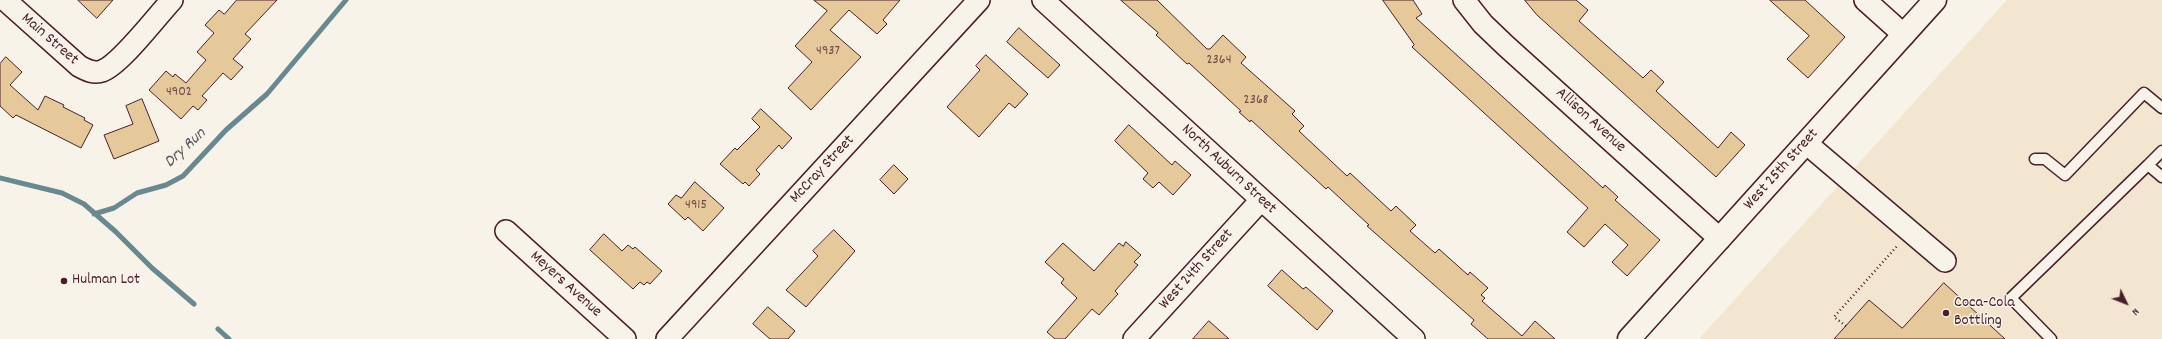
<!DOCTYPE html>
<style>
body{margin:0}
#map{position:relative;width:2162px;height:339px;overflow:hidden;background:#f7f3e8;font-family:Dekko,sans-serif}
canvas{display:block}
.north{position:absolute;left:2106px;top:283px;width:40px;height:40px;-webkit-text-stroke:3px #f7f3e8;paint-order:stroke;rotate:133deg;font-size:11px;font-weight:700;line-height:16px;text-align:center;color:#4a1f2b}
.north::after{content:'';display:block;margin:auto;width:14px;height:18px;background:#4a1f2b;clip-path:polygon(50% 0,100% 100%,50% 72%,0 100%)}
</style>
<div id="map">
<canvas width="2162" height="339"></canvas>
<div class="north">N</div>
</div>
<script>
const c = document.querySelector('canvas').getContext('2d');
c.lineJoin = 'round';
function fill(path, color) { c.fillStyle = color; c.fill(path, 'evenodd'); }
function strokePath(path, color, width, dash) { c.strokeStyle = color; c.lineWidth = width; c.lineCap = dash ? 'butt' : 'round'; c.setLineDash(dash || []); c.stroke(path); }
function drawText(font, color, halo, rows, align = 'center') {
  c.font = font + ' Dekko,sans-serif'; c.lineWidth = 3; c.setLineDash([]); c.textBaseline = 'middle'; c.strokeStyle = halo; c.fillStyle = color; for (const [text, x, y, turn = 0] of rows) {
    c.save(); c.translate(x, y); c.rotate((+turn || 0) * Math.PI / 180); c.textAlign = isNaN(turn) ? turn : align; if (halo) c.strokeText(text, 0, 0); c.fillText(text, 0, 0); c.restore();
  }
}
const built = new Path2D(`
 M2007,0H2162V339H1699Z`);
const stream = new Path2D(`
 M0,178L62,193L84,204L116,232L152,268L194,304
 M94,214L114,208L137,193L166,185L183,176L226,130L267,94L346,0
 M218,329L229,339`);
const building = new Path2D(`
 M78,0H113L97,18Z
 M237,0H277L245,34L251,39L233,59L243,67L231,80L223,73L202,96L207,100L198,110L193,106L181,119L149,90L166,71L173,77L175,74L186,83L206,60L197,52L214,33L205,25L219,10L224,14Z
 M814,0H900L883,20L887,24L877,34L849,10L830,30L861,57L811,110L788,88L812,62L795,46L827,11Z
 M1121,0H1157L1207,49H1210L1223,35L1246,57L1241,63L1295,111L1292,114L1304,126L1299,131L1347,176L1350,173L1391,211L1396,206L1416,225L1410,231L1435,253L1439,249L1468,275L1470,272L1488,288L1481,295L1485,298L1482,301L1522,336L1535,321L1555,339H1488L1471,324L1474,320L1367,226L1369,225L1328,187L1326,189L1251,120L1250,122L1239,112L1241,111L1189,63L1187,64L1156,35L1158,33Z
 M1383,0H1413L1422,14L1416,18L1603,188L1605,185L1618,197L1615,200L1660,240L1627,276L1612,262L1628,245L1605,224L1584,247L1567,232L1588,208L1412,47L1414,45Z
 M1525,0H1576L1588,10L1579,21L1643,78L1651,70L1664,82L1656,91L1718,148L1731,132L1745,145L1716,177L1537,15Z
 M1770,0H1805L1845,37L1808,78L1787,59L1809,36Z
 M1019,28L1060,65L1048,78L1007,42Z
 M986,55L1028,94L1015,108L1009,103L979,137L947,107L980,70L976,66Z
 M6,57L22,72L10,85L38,110L45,96L64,105L63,107L85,118L84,120L93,125L81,148L16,115L13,118L0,106V64Z
 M142,99L159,141L114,159L104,135L133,124L126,106Z
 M761,109L792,138L782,149L779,145L756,170L760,174L749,186L745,182L743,184L720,164L735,148L737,150L760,127L752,119Z
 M1129,125L1172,165L1175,161L1191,175L1173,195L1159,182L1153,188L1143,179L1148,173L1115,141Z
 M894,165L908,179L894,194L880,180Z
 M695,182L724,208L703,231L688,217L685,220L668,204L676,195L681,198Z
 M834,230L855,251L806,307L786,290L818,256L813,251Z
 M604,234L622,251L628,245L633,249L635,247L662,271L650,284L647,282L644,285L640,282L633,289L590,250Z
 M1126,242L1141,255L1134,262L1138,265L1115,291L1118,294L1099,315L1092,309L1065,339H1055L1047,332L1077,298L1061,283L1064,279L1045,262L1063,243L1094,271L1119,243L1123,246Z
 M1282,270L1303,289L1306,287L1333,311L1317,330L1268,286Z
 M1944,283L2005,339H1834L1869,300L1902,328Z
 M768,307L795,331L788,339H770L753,324Z
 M1209,321L1229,339H1193Z`);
const path = new Path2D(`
 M1846,326L1834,317L1898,245`);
const service = new Path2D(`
 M2162,151L2148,165L2162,177
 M2035,159H2045L2065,175L2144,93L2162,108
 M2051,339L2011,298L2148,165`);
const minor = new Path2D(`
 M5,0L79,66C86,70 94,74 102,71C120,65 157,16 172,0
 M1043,0L1414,339
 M1464,0L1483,24L1506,46L1720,239
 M1865,0L1904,35
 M1806,143L1945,261
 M506,231L625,339
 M667,339L979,0
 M1134,339L1261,200`);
const secondary = new Path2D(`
 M1629,339L1935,0`);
const markers = [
 [64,281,4,"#4a1f2b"],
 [1946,313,4,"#4a1f2b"]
];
const numberNames = [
 ["4937",828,52],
 ["2364",1219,61],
 ["4902",179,93],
 ["2368",1256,101],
 ["4915",696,206]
];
const streetNames = [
 ["Main Street",49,40,41],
 ["Allison Avenue",1590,121,42],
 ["McCray Street",823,170,-47],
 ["North Auburn Street",1228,170,43],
 ["West 25th Street",1782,170,-48],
 ["West 24th Street",1197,270,-48],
 ["Meyers Avenue",565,285,42]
];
const poiNames = [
 ["Hulman Lot",72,281],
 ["Coca-Cola",1954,304],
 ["Bottling",1954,322]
];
const waterNames = [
 ["Dry Run",186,149,-43]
];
fill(built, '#f2e6d1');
strokePath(stream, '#698990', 5);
fill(building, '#e6c99a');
strokePath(building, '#4a1f2b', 1);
strokePath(service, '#4a1f2b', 13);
strokePath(minor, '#4a1f2b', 24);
strokePath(secondary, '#4a1f2b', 25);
strokePath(path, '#4a1f2b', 2.5, [1, 3]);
strokePath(service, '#f7f3e8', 10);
strokePath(minor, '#f7f3e8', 21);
strokePath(secondary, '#f7f3e8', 22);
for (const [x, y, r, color] of markers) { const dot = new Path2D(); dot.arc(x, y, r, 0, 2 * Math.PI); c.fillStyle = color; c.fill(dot); strokePath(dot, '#f7f3e8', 1.5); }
drawText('14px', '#714a47', null, numberNames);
drawText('16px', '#4a1f2b', '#f7f3e8', streetNames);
drawText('16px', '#4a1f2b', '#f7f3e8', poiNames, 'left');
drawText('italic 17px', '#59545e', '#f7f3e8', waterNames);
</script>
